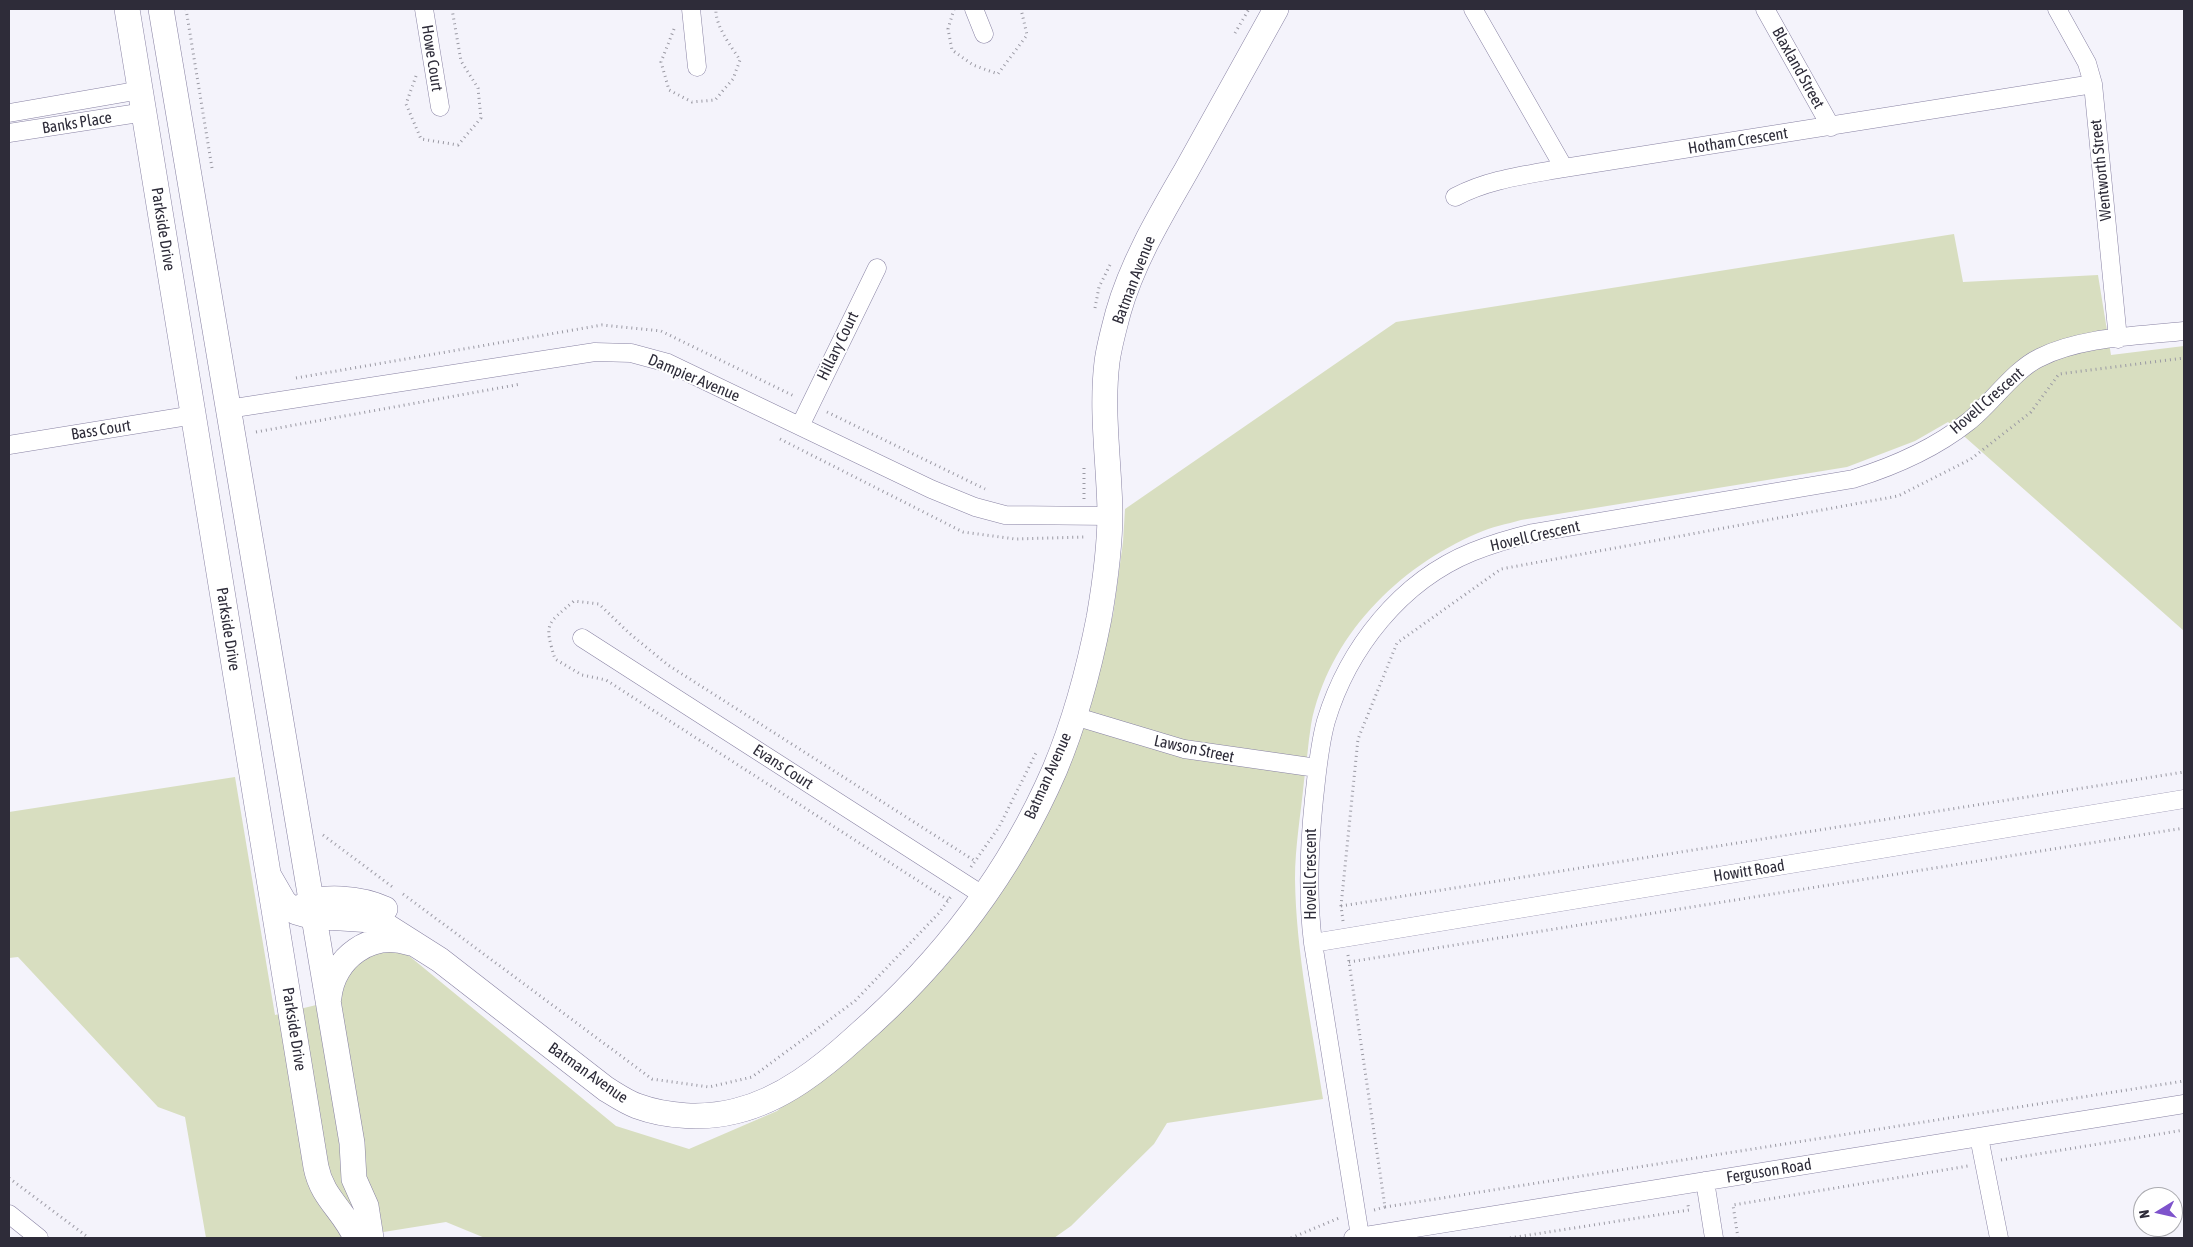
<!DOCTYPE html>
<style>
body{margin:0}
#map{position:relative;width:2193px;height:1247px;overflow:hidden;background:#f4f3fb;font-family:"Asap Condensed",sans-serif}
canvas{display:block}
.frame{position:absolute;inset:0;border:10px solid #2e2c39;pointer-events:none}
.north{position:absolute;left:2133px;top:1187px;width:50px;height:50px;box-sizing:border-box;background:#fff;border:1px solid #ababb0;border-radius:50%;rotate:261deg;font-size:14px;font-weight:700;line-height:20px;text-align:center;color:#2e2c39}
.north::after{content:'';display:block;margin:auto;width:18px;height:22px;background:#7e53cc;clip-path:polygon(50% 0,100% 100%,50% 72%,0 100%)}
</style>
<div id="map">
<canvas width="2193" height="1247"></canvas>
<div class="frame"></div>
<div class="north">N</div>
</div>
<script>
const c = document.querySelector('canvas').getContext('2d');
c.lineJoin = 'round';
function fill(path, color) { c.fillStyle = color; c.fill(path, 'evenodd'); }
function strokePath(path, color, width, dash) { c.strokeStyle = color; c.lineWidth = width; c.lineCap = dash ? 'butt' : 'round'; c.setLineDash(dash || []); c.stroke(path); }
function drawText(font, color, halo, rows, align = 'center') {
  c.font = font + ' "Asap Condensed",sans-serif'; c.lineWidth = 4; c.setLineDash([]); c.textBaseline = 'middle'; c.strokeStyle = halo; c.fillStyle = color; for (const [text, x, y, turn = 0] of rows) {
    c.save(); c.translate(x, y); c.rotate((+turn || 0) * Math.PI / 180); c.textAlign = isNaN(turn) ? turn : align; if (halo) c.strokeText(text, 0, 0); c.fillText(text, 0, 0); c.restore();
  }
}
const green = new Path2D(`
 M1954,234L1963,282L2098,275L2111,355L2184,346V631L1948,422L1915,441L1847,467L1521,520C1507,524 1491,527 1478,533C1398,567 1328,637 1311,725C1308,743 1307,762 1304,781C1301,813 1295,846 1295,879C1296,953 1312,1027 1323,1099L1167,1123L1154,1144L1071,1226L1054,1238H485L446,1222L346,1238H206L185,1117L158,1107L18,957L9,958V812L235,777L275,1015L341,999L347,971L382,949L408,955L616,1126L689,1149L777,1111L909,1005L1002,892L1069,766L1113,615L1123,542L1125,509L1396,322Z`);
const path = new Path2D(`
 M186,9L212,168
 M954,9L948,29L952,50L973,65L998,74L1027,35L1021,9
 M674,29L661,62L669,90L692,102L715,100L733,79L740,60C731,46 715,26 716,9
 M1235,33L1249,9
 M416,76L406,104L421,139L458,145L481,118L478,88L461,61L452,9
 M1095,308L1099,287L1110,265
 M296,378L602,325L661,331L794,396
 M827,412L985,489
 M256,432L521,384
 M780,439L963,532L1015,539L1085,537
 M1084,468V499
 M323,835L394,888
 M971,867L999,827L1037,751
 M403,894L652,1079L709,1087L752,1077L855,1001L939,913L952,895
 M948,900L606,680L582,675L555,659C544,623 546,625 574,601L599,604L629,633L668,665L975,861
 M1341,906L2184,772
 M1343,921L1341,906L1358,739L1397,643L1501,569L1898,496L1971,459L2031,412L2059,374L2184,358
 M1348,955L1385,1207L1374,1210
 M1349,962L2184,828
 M2001,1160L2184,1130
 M9,1178L89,1238
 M1385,1207L2184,1081
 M1291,1238L1339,1218
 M1510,1238L1689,1210L1688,1205
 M1738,1238L1733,1205L1968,1166`);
const street = new Path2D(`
 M424,9L440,107
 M691,9L697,67
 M974,9L984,34
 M1473,9L1564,168
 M1765,9L1831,127
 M2057,9L2087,63L2093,84L2118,339
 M9,113L141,90
 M9,133L145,112
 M1455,197C1489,179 1526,175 1564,168L2093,84
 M228,409L595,352L631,353L668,363L931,489L975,507L1005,515L1110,516
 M800,426L877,268
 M9,445L194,415
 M582,638L984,896
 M1074,716L1184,749L1317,768
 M1313,943L2184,799
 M1979,1137L1999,1238
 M1705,1181L1714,1238
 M9,1214L39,1238
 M1360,1236L1313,943C1307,895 1309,847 1314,799C1317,773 1319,746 1326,721C1348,648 1401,581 1472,552C1492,544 1512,538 1533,533L1853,479C1895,466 1934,449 1968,422C1991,404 2014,370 2039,358C2080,337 2138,336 2184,331
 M1353,1238L2184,1104`);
const secondary = new Path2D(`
 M127,9L316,1167C322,1198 344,1210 356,1238
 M161,9L352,1143L354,1179L366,1206L371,1238
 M269,876L284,902L296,912L310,916L372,920L388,927L440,960L606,1089C616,1095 626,1102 637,1106C667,1117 704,1119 736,1111C782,1100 822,1068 856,1037C941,963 1010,873 1055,769C1075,721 1089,669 1099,618C1105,583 1110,547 1110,512C1109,462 1101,411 1107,362C1109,346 1114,329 1118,313C1132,263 1160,216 1186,171C1216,117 1246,63 1276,9
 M299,909C317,892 364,899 385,909
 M329,997C333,958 371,930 410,943`);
const streetNames = [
 ["Howe Court",432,58,81],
 ["Blaxland Street",1798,68,61],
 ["Banks Place",77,123,-9],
 ["Hotham Crescent",1738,141,-9],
 ["Wentworth Street",2101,170,-96],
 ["Parkside Drive",163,229,81],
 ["Batman Avenue",1134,280,-69],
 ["Hillary Court",838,346,-64],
 ["Dampier Avenue",694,378,23],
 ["Hovell Crescent",1987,401,-41],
 ["Bass Court",101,430,-9],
 ["Hovell Crescent",1535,536,-13],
 ["Parkside Drive",228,629,81],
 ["Lawson Street",1194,749,12],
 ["Evans Court",783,767,33],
 ["Batman Avenue",1048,776,-66],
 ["Howitt Road",1749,871,-9],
 ["Hovell Crescent",1311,874,-90],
 ["Parkside Drive",294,1029,81],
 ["Batman Avenue",588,1073,35],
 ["Ferguson Road",1769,1171,-9]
];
fill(green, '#d8dec0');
strokePath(street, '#8882a3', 19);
strokePath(secondary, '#8882a3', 26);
strokePath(path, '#9a99a3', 3, [1, 4]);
strokePath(street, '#fff', 18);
strokePath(secondary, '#fff', 25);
drawText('16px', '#2e2c39', '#fff', streetNames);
</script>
